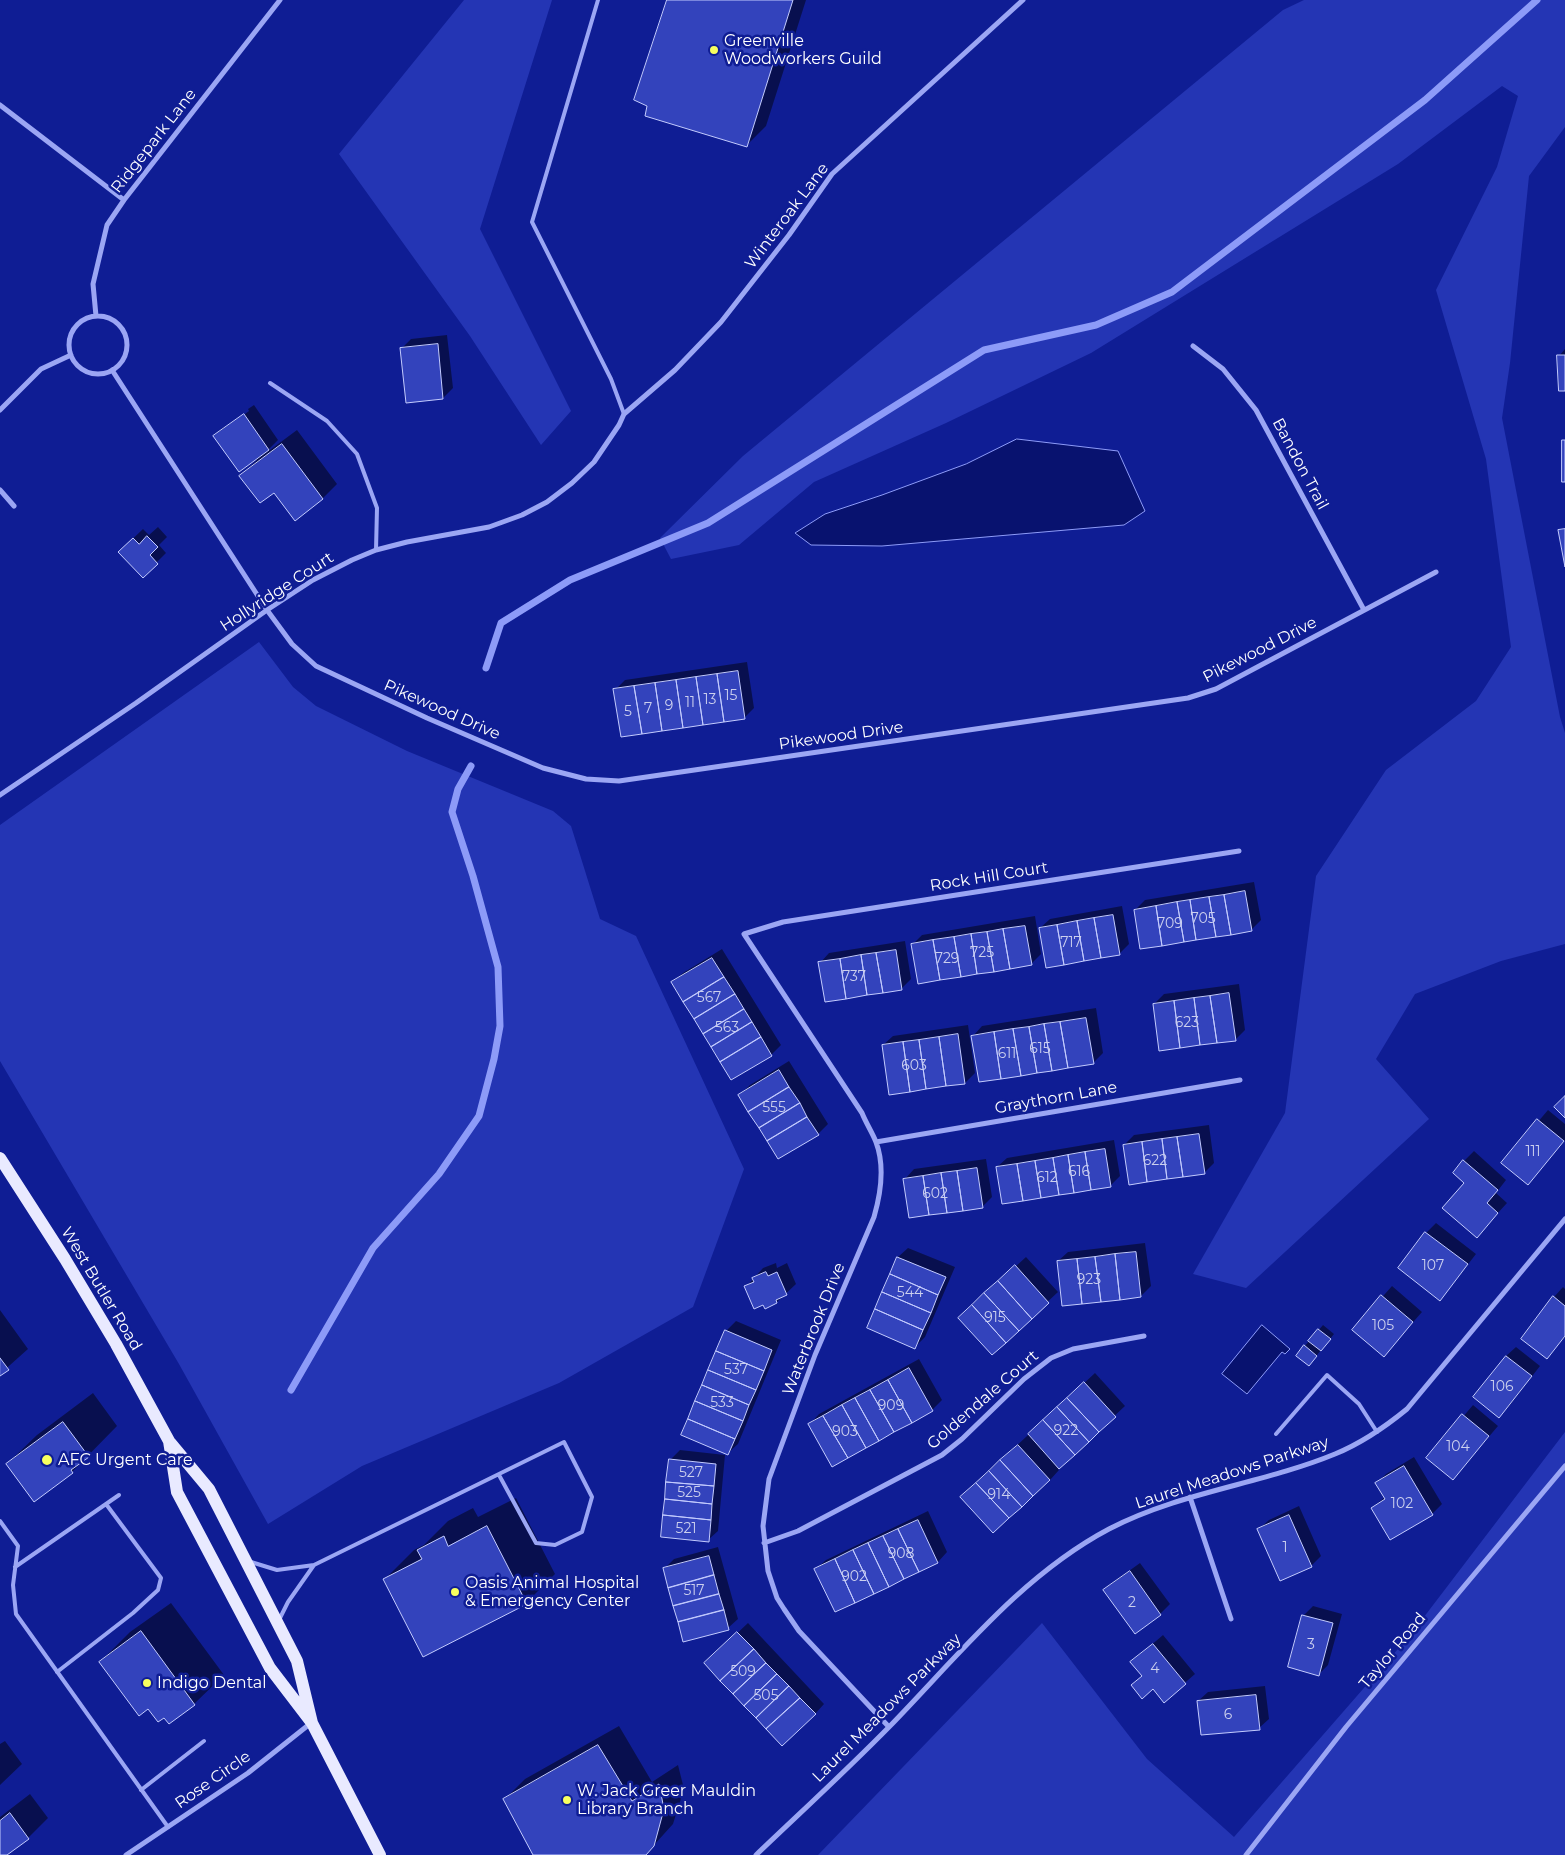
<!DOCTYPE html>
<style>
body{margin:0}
canvas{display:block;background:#0f1d94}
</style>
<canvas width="1565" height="1855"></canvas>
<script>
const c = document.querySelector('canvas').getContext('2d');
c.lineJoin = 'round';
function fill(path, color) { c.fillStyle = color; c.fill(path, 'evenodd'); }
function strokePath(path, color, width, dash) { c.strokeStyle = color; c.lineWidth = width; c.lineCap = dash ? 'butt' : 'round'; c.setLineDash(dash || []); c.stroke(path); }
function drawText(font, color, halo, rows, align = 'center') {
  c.font = font + ' Montserrat,sans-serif'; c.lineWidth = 5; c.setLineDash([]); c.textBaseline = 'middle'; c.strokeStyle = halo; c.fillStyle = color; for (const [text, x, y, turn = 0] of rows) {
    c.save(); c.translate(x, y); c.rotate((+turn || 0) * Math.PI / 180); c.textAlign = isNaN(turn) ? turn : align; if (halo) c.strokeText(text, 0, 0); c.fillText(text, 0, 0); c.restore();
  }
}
const green = new Path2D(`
 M464,0H552L480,229L571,411L541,445L470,336L339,154Z
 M1304,0H1565V127L1529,176L1510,363L1502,418L1560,717L1565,733V944L1501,961L1415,994L1376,1059L1429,1119L1246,1288L1193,1274L1285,1113L1316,876L1386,770L1476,701L1511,647L1486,459L1436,290L1497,167L1518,96L1502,86L1398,164L1091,353L946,423L814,482L739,545L671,559L660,538L743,456L1283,10Z
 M259,642L293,687L316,706L407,751L553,811L571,826L600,919L636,936L744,1169L693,1307L559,1383L362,1466L268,1524L179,1364L0,1061V825Z
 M1565,1432V1855H818L1042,1623L1147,1759L1234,1837L1411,1634Z`);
const water = new Path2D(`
 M1017,439L1118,451L1145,511L1124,525L882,546L811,545L795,533L825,514L882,495L966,464Z
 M1262,1325L1290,1349L1285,1354L1282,1352L1247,1394L1222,1374Z`);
const shadow = new Path2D(`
 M669,0H806L766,126L746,146L649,105Z
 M447,335L453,388L443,398L402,348L411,339Z
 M1565,349V390L1559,356Z
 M254,405L278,440L269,449L270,450L297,430L337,484L323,498L274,491L241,476L257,460L215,436L224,427V430L249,411L248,409Z
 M158,527L167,537L159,545L166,553L143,576L119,552L143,529L149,535Z
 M747,662L754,708L744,718L615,690L625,680Z
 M1254,882L1261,920L1251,930L1135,910L1145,900Z
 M1122,906L1129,944L1119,954L1040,928L1050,919Z
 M1035,916L1041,954L1031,964L912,945L922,935Z
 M905,941L911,979L902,988L820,963L829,953Z
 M722,949L781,1045L771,1055L732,1079L673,982L683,973Z
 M1239,984L1245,1030L1235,1040L1154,1004L1164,994Z
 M1096,1008L1103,1053L1093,1063L973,1036L982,1026Z
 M968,1025L975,1073L965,1083L890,1093L883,1045L893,1036Z
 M789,1061L828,1124L818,1134L740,1095L750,1085Z
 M1548,1110L1565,1124V1140L1528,1184L1503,1163Z
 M1209,1125L1214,1163L1204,1173L1124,1145L1134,1135Z
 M1114,1140L1120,1176L1111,1185L997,1167L1007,1158Z
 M1474,1151L1506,1180L1496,1193L1507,1203L1486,1226L1466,1183L1464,1161Z
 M986,1159L992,1197L982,1207L905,1179L914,1169Z
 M1436,1223L1476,1254L1449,1289L1440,1299L1399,1268L1426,1233Z
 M1145,1243L1151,1286L1141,1296L1058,1261L1068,1252Z
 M908,1248L955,1267L925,1337L915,1347L869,1327L898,1257Z
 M1026,1257L1058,1292L992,1354L969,1309Z
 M776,1263L777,1268L787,1263L796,1284L777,1302L746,1287L763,1268Z
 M1392,1286L1422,1312L1384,1355L1354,1329Z
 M1563,1287L1565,1289V1337L1547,1357L1554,1297Z
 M0,1310L28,1349L0,1374Z
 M736,1321L781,1340L738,1444L728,1453L726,1331Z
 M1323,1325L1334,1334L1313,1360L1297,1355Z
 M1516,1347L1540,1366L1509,1406L1499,1416L1506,1356Z
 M919,1359L942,1400L932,1410L810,1424L819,1414Z
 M1095,1373L1125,1406L1058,1469L1059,1470L1050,1480L993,1531L972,1487Z
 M93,1393L117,1426L72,1472L7,1464L37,1435Z
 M1473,1405L1498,1426L1453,1479L1428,1458Z
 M680,1450L725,1455L718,1531L708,1540L670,1460Z
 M1414,1457L1442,1504L1432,1514L1390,1539L1372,1508L1385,1497L1377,1483L1386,1474Z
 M516,1498L555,1574L526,1603L385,1579L414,1550L424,1545L448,1521L473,1508L478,1517Z
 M1299,1506L1321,1556L1311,1566L1259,1529L1269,1520Z
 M928,1511L947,1552L938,1562L836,1610L816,1569L826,1560Z
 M718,1547L738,1619L728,1628L664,1569L674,1559Z
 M1140,1563L1170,1604L1160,1614L1105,1590L1115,1581Z
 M171,1603L224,1675L194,1704L165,1716L149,1707L100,1662L130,1632Z
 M1313,1606L1342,1614L1328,1665L1319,1674L1303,1616Z
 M748,1623L824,1704L815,1714L715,1654Z
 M1163,1635L1195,1674L1164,1701L1153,1688L1132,1685L1143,1675L1142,1653Z
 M1265,1686L1269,1719L1259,1728L1198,1701L1208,1692Z
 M619,1726L652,1782L678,1765L684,1789L673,1824L645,1855H535L505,1799L525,1779Z
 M5,1741L22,1764L0,1785V1744Z
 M30,1794L48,1818L28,1838L4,1855H0V1817Z`);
const stream = new Path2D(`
 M486,668L501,623L570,580L708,523L984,350L1096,325L1172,292L1425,100L1537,0
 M291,1390L373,1248L439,1174L479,1116L494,1059L500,1026L498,967L473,876L452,812L458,789L471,766`);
const building = new Path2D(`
 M667,0H793L747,147L645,116L647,106L634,100Z
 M438,344L443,399L406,403L400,348Z
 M1557,355H1565V391H1559Z
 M244,414L269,450L239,472L213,436Z
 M1562,440H1565V482H1562Z
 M282,444L323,499L295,521L274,493L260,503L239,476Z
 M1565,529V567L1558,530Z
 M147,536L158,547L150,555L158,564L143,578L118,552L133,538L139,544Z
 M738,671L745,719L724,722L717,674Z
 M717,674L724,722L703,725L696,677Z
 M696,677L703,725L683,728L676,680Z
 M676,680L683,728L662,731L655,683Z
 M655,683L662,731L642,734L634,686Z
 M634,686L642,734L621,737L613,689Z
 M1245,891L1252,931L1231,935L1224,895Z
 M1224,895L1231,935L1216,937L1209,897Z
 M1209,897L1216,937L1196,940L1190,900Z
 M1190,900L1196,940L1184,942L1177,902Z
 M1177,902L1184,942L1162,946L1156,906Z
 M1156,906L1162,946L1140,949L1134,910Z
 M1113,915L1120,955L1101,958L1094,918Z
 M1094,918L1101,958L1084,961L1077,921Z
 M1077,921L1084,961L1064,965L1057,925Z
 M1057,925L1064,965L1046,968L1039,928Z
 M1025,926L1032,965L1010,969L1003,929Z
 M1003,929L1010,969L994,972L987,932Z
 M987,932L994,972L977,974L971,934Z
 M971,934L977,974L961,977L954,937Z
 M954,937L961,977L940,980L933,940Z
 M933,940L940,980L918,984L911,944Z
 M896,950L902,990L883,993L876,953Z
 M876,953L883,993L867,995L861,955Z
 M861,955L867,995L846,999L840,959Z
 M712,958L724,977L683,1002L671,982Z
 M840,959L846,999L825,1002L818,962Z
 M724,977L735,994L694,1019L683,1002Z
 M1229,993L1236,1041L1217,1043L1210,996Z
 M735,994L744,1009L703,1034L694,1019Z
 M1210,996L1217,1043L1200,1045L1194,998Z
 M1194,998L1200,1045L1180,1048L1174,1001Z
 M1174,1001L1180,1048L1159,1051L1153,1004Z
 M744,1009L752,1022L711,1047L703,1034Z
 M1086,1018L1094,1064L1068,1068L1060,1022Z
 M752,1022L761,1037L720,1062L711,1047Z
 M1060,1022L1068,1068L1052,1071L1044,1024Z
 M1044,1024L1052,1071L1037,1073L1029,1027Z
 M1029,1027L1037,1073L1021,1076L1013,1029Z
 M1013,1029L1021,1076L1001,1079L994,1032Z
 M994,1032L1001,1079L979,1082L971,1036Z
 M958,1034L965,1084L946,1086L939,1037Z
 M761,1037L772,1056L731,1080L720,1062Z
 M939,1037L946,1086L926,1089L919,1040Z
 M919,1040L926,1089L910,1092L903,1042Z
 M903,1042L910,1092L889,1095L882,1045Z
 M779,1070L789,1087L748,1112L738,1095Z
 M789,1087L800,1103L759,1128L748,1112Z
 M1565,1096V1118L1554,1107Z
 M800,1103L807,1117L767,1141L759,1128Z
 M807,1117L819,1135L778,1159L767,1141Z
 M1537,1119L1564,1141L1528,1185L1501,1163Z
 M1199,1134L1205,1174L1183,1177L1177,1137Z
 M1177,1137L1183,1177L1167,1179L1162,1139Z
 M1162,1139L1167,1179L1147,1182L1142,1142Z
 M1142,1142L1147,1182L1129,1185L1123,1145Z
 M1105,1149L1111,1187L1091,1190L1085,1152Z
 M1085,1152L1091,1190L1074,1193L1068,1155Z
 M1068,1155L1074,1193L1059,1195L1053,1158Z
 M1053,1158L1059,1195L1041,1198L1035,1161Z
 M1463,1160L1498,1190L1487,1203L1498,1213L1477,1238L1442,1208L1464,1183L1453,1173Z
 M1035,1161L1041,1198L1023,1201L1017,1164Z
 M1017,1164L1023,1201L1002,1204L996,1167Z
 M977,1168L983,1208L963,1211L957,1171Z
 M957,1171L963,1211L947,1213L941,1173Z
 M941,1173L947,1213L929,1215L923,1176Z
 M923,1176L929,1215L909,1218L903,1179Z
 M1425,1232L1468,1264L1440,1301L1398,1268Z
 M1136,1252L1141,1297L1120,1300L1115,1254Z
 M1115,1254L1120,1300L1101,1302L1095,1257Z
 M897,1257L946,1277L938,1295L890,1274Z
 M1095,1257L1101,1302L1082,1304L1077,1259Z
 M1077,1259L1082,1304L1062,1306L1057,1261Z
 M1015,1265L1049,1303L1032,1319L998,1281Z
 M766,1272L768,1276L777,1272L787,1295L776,1300L777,1303L765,1309L763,1305L754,1309L744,1286L754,1282L752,1278Z
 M890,1274L938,1295L931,1313L882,1292Z
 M998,1281L1032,1319L1019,1331L984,1293Z
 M882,1292L931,1313L923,1330L875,1309Z
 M984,1293L1019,1331L1006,1343L972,1305Z
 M1381,1295L1413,1322L1384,1357L1352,1330Z
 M1553,1296L1565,1306V1336L1547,1359L1521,1339Z
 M972,1305L1006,1343L992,1355L958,1318Z
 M875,1309L923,1330L915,1349L867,1328Z
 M1318,1329L1331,1339L1321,1351L1308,1341Z
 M725,1330L772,1350L764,1371L716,1351Z
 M1304,1345L1317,1356L1309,1366L1296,1356Z
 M716,1351L764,1371L756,1390L708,1370Z
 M1506,1356L1532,1376L1499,1418L1473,1397Z
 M0,1358L9,1370L0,1376Z
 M909,1368L933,1411L912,1423L888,1380Z
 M708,1370L756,1390L749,1405L702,1385Z
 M888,1380L912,1423L894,1432L870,1390Z
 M1084,1382L1116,1417L1099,1432L1067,1398Z
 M702,1385L749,1405L743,1421L695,1401Z
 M870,1390L894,1432L879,1441L855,1398Z
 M855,1398L879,1441L866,1448L842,1405Z
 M1067,1398L1099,1432L1089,1442L1057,1407Z
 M695,1401L743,1421L735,1439L688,1419Z
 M842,1405L866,1448L848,1458L823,1416Z
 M1057,1407L1089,1442L1075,1455L1043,1420Z
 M1462,1414L1489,1436L1453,1480L1426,1458Z
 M823,1416L848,1458L832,1467L808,1424Z
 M688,1419L735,1439L728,1455L681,1435Z
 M1043,1420L1075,1455L1059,1469L1028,1434Z
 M63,1422L89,1457L71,1470L73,1473L34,1502L6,1464Z
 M1018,1445L1050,1480L1033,1496L1000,1460Z
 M669,1459L716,1464L714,1486L666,1482Z
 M1000,1460L1033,1496L1022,1507L989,1471Z
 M1404,1466L1433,1515L1390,1540L1371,1508L1385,1499L1375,1483Z
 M989,1471L1022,1507L1009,1518L976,1483Z
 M666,1482L714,1486L712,1504L665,1499Z
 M976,1483L1009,1518L993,1533L960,1497Z
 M665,1499L712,1504L711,1520L663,1515Z
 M663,1515L711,1520L709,1542L661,1537Z
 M1289,1515L1312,1567L1280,1581L1257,1529Z
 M918,1520L938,1563L919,1572L898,1529Z
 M487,1526L527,1604L423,1657L383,1579L422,1559L417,1550L444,1536L448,1546Z
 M898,1529L919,1572L904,1579L883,1536Z
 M883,1536L904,1579L889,1587L868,1543Z
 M868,1543L889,1587L874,1594L853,1550Z
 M853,1550L874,1594L855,1603L835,1559Z
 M709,1556L714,1575L668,1588L663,1568Z
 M835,1559L855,1603L835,1612L814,1569Z
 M1130,1571L1161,1615L1135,1634L1103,1590Z
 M714,1575L719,1594L673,1606L668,1588Z
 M719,1594L724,1610L678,1622L673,1606Z
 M724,1610L729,1630L683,1642L678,1622Z
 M1302,1615L1333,1623L1319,1676L1288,1667Z
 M141,1631L195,1705L169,1724L164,1718L158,1722L148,1709L139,1716L99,1662Z
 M737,1632L754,1649L720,1681L704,1663Z
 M1153,1644L1186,1684L1164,1703L1153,1689L1142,1699L1131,1685L1142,1676L1130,1662Z
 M754,1649L766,1663L733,1694L720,1681Z
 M766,1663L777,1674L744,1706L733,1694Z
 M777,1674L789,1686L756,1718L744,1706Z
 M789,1686L800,1698L766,1729L756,1718Z
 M1256,1695L1260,1730L1201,1735L1197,1701Z
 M800,1698L816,1714L782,1746L766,1729Z
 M598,1745L632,1801L659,1784L664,1809L654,1846L646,1855H533L503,1799Z
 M10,1813L29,1839L7,1855H0V1821Z`);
const lane = new Path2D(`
 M598,0L532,222L611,379L624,414
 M270,383L327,421L357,454L377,508L376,550
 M1276,1434L1327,1375L1359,1404L1377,1432
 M0,1521L18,1546L13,1585L16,1614L168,1827
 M251,1562L277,1570L314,1565L564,1442L592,1497L582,1532L555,1545L536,1543L499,1475
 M15,1567L119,1495
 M279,1620L288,1602L314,1565
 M57,1672L133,1613L158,1590L161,1578L106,1504
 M141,1790L204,1741`);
const street = new Path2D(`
 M0,105L124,200
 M96,316L93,284L107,225L124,200L280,0
 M69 345a29 29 0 1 1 58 0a29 29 0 1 1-58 0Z
 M1193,346L1223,369L1256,410L1364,610
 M112,370L267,610L292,644L316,666L427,718L543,768L586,779L619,781L1188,698L1216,689L1436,572
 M0,410L41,369L71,355
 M0,490L14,506
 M0,795L136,703L267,610L313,580L352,560L376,550L407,542L489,527L522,515L547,502L572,483L594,462L619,425L624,414L675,370L721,322L789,235L832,174L1023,0
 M876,1142L1240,1080
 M1190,1497L1231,1619
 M764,1543L798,1531L942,1455L962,1439L1024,1379L1051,1358L1073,1349L1144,1336
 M889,1727L799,1631L784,1609L777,1598L768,1571L763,1526L769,1479L815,1355L874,1217C881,1193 885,1166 876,1142C872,1132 866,1123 862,1113L744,934L783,922L1239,851
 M126,1855L248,1773L311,1723
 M756,1855C801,1812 847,1770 890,1726C958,1656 1022,1575 1109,1529C1180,1492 1262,1484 1335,1454C1362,1443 1385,1427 1407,1409L1565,1219
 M1246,1855L1346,1727L1565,1466`);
const primary = new Path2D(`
 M0,1158L65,1259L116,1344L169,1441L209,1489L297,1661L312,1723
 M169,1441L177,1492L270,1668L312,1723L380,1855`);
const markers = [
 [714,50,5,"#f8ff5f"],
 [47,1460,6,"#f8ff5f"],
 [455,1592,5,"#f8ff5f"],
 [147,1683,5,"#f8ff5f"],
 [567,1800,5,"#f8ff5f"]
];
const numberNames = [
 ["15",731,696],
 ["13",710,700],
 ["11",690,703],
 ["9",669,706],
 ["7",648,709],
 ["5",628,712],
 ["705",1203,919],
 ["709",1170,924],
 ["717",1071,943],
 ["725",982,953],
 ["729",947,959],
 ["737",854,977],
 ["567",709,998],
 ["623",1187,1023],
 ["563",727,1028],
 ["615",1040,1049],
 ["611",1007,1054],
 ["603",914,1066],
 ["555",774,1108],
 ["111",1533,1152],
 ["622",1155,1161],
 ["616",1079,1172],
 ["612",1047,1178],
 ["602",935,1194],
 ["107",1433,1266],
 ["923",1089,1280],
 ["544",910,1293],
 ["915",995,1318],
 ["105",1383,1326],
 ["537",736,1370],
 ["106",1502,1387],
 ["533",722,1403],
 ["909",891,1406],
 ["922",1066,1431],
 ["903",845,1432],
 ["104",1458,1447],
 ["527",691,1473],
 ["525",689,1493],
 ["914",999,1495],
 ["102",1402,1504],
 ["521",686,1529],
 ["1",1285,1548],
 ["908",901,1554],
 ["902",854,1577],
 ["517",694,1591],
 ["2",1132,1603],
 ["3",1311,1645],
 ["4",1155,1669],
 ["509",743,1672],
 ["505",766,1696],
 ["6",1228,1715]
];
const poiNames = [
 ["Greenville",724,41],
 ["Woodworkers Guild",724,59],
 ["AFC Urgent Care",58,1460],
 ["Oasis Animal Hospital",465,1583],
 ["& Emergency Center",465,1601],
 ["Indigo Dental",157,1683],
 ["W. Jack Greer Mauldin",577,1791],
 ["Library Branch",577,1809]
];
const streetNames = [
 ["Ridgepark Lane",154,141,-52],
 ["Winteroak Lane",787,216,-53],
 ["Bandon Trail",1300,464,62],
 ["Hollyridge Court",277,592,-33],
 ["Pikewood Drive",1260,650,-27],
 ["Pikewood Drive",442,710,24],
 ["Pikewood Drive",841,736,-8],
 ["Rock Hill Court",989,877,-9],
 ["Graythorn Lane",1056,1098,-10],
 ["West Butler Road",101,1289,59],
 ["Waterbrook Drive",814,1329,-68],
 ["Goldendale Court",983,1400,-41],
 ["Laurel Meadows Parkway",1232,1473,-18],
 ["Taylor Road",1393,1651,-50],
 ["Laurel Meadows Parkway",887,1708,-45],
 ["Rose Circle",213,1780,-35]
];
fill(green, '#2435b4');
fill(water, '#08126f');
strokePath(water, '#8d9bf8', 1);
fill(shadow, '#0007');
strokePath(stream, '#8d9bf8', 7);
fill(building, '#3343bc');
strokePath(building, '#c3cbfe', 1);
strokePath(lane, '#9ba6f4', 4);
strokePath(street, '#9ba6f4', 5);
strokePath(primary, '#e9eaff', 12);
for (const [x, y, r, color] of markers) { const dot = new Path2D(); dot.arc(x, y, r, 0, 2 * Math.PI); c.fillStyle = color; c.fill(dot); strokePath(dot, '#0f1d94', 2); }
drawText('14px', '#ccd0ee', null, numberNames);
drawText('16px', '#fff', '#0f1d94', poiNames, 'left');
drawText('16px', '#fff', '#0f1d94', streetNames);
</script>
